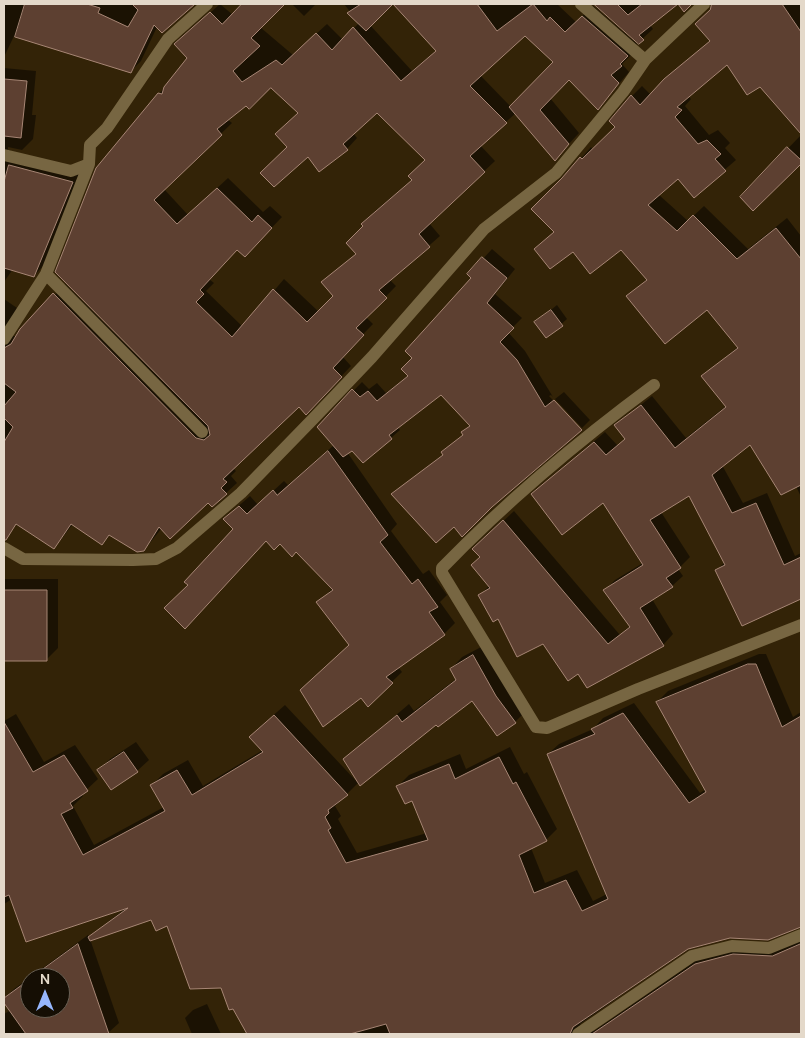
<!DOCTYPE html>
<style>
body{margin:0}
#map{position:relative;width:805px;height:1038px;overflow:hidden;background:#332307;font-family:Manrope,sans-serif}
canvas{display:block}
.frame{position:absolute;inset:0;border:5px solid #e4d9ca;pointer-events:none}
.north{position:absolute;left:20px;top:968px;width:50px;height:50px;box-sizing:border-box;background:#150e04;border:1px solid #685f53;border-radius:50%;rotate:0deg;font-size:14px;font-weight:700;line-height:20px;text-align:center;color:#e4d9ca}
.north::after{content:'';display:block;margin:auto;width:18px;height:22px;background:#96b6fd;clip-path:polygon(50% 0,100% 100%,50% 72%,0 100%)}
</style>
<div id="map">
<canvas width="805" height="1038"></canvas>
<div class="frame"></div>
<div class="north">N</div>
</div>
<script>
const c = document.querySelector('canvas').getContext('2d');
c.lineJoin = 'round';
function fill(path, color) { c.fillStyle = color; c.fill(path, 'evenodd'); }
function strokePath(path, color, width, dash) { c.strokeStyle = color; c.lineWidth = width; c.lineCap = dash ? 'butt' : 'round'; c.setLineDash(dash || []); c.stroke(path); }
const shadow = new Path2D(`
 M4,4H193L162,32L157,27L141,61L130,72L14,36L4,57Z
 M220,4L233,15L244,4H283L260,27L293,55L327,24L343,40L359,23L344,4H391L370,25L412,71L437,50L394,4H557L576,22L593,6L637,44L629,52L631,55L622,64L629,72L598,108L570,78L550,98L579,133L555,159L516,113L480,145L495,161L429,223L440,236L390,280L396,286L366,317L373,324L342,356L351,366L316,403L299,405L233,468L236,471L231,476L237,483L226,493L212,506L208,502L162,528L144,550L111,534L102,544L73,524L54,548L4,517V299L17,308L7,333L16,337L65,284L210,428L57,272L159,94L189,58L186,34ZM525,34L555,62L511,107L480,75ZM271,86L299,113L288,147L308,155L347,149L357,138L353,133L377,111L426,160L413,179L373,213L365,226L357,253L323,282L335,296L319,312L284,279L243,327L206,291L214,283L209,279L237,249L255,245L282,217L270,206L263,212L228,178L188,215L164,189L232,123L227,119Z
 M292,4H316L304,16Z
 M594,4H676L650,25L653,29L639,42Z
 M713,4H800L801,6V132L760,85L728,63L688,96L691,99L685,106L709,135L718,130L730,143L725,148L736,160L694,196L678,178L658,194L688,221L704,206L748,249L787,218L801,236V497L796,486L750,443L722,465L743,503L767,493L795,556L801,553V596L743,625L717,570L725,562L689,494L661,512L690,557L678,569L683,576L672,586L652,599L673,634L663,645L578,672L543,643L499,618L480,595L490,585L481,557L474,549L514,511L620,635L630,626L604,591L615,580L643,563L604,501L544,484L605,432L618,446L626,439L616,425L652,396L686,438L726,406L703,376L738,347L707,309L628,297L647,279L621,249H535L555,231L564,178L591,147L593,150L617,127L632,96L642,86L651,95L677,69L711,40Z
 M4,68L36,71L32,115H36L33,139L22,150L8,147V150L83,171L44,265L34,276L13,269L4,282Z
 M801,135V162L753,209L741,197Z
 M492,249L515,269L495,294L522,318L508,332L525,351L553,397L551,395L549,396L581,430L454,525L393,494L444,454L443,452L464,434L463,433L470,425L441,393L398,427L400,430L391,438L352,449L347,452L397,524L391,531L423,574L429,570L447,595L440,602L455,623L444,634L398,667L402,672L368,705L351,645L318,603L333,588L296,550L280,542L266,539L190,585L234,529L225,519L235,509L250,496L258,505L284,481L288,485L334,445L318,427L362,382L369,389L377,383L386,393L409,375L414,358L473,278L469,274Z
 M557,305L567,319L547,337L536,322Z
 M564,392L590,420L582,428L555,399Z
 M4,579H58V648L47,659L4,661Z
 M485,645L526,711L515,722L472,699L436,723L345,759L409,704L414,711L456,679L451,669L462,657Z
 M759,654H766L793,717L801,712V922L796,927L730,937L689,947L580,1024L585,1031H594L707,953L781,946L801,938V1034H249L191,932L152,919L90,939L119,1023L108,1033L4,1034V1014L11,1010L4,999L14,989L88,935L89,937L126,908L12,899L4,904V721L16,714L44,762L75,745L98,779L82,794L83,796L73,806L94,845L164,807L152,785L163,774L188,760L203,786L263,750L261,726L285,705L358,783L335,806L341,816L338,819L357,853L427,833L413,799L398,786L409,775L460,754L466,769L510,747L524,774L527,772L557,829L546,840L531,848L545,883L577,870L593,901L607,894L548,754L559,744L593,729L603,718L634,703L700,793L706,789L657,702L668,691ZM30,978H60V1008H30Z
 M136,742L149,760L137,771L99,770L110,759Z
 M207,1004L221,1034H192L185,1018L193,1010Z`);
const building = new Path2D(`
 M25,4H87L100,8L98,13L128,27L138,10L132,4H195L162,33L154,25L131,73L15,37Z
 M242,4H285L251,38L260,46L233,71L242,82L276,60L282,65L316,33L332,50L353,27L401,81L436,51L393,4L366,31L347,13L361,4H477L497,31L533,4L547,21L550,17L565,32L582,16L628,56L620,64L622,66L611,75L619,83L598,110L569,80L540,110L569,144L555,161L509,107L553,62L525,36L470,86L507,123L470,156L485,172L419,234L430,247L379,290L387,298L356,328L364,335L333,368L342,377L306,415L299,407L223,479L227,482L221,488L227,494L212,507L208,503L170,539L159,527L144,551L137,552L109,535L102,545L71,524L54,549L16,524L6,540H4V442L13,427L4,418V406L16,392L4,383V348L11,344L20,329L53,293L196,438L204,440L210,435L208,426L55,272L96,168L158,93L162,94L164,87L187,58L174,44L210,12L222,24ZM271,88L298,113L275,134L287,147L260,173L274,187L308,157L319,172L348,150L343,144L377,113L425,160L408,176L412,180L361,224L363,226L346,243L356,254L321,282L333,296L307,322L273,289L232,337L196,302L204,294L200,290L237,250L245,257L272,228L258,215L252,222L217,188L177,224L154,200L222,135L217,129L246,106L249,109Z
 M594,4H617L628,15L642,4H692L684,12L678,4L639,35L644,40L639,44Z
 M712,4H782L801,32V134L760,87L747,95L727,65L677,107L682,110L675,117L698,144L707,140L721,154L715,159L726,171L694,198L678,179L648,205L677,231L693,215L737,259L776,228L801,259V485L781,495L750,445L712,475L732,513L756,503L784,565L801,557V599L742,626L715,570L725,565L689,496L650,520L681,568L666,578L673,587L640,608L664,646L587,688L578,674L568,681L543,644L517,657L498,619L493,622L478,595L490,588L471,565L480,557L472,549L503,520L608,644L630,627L603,590L643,565L603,503L562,535L531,494L594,442L606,455L625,439L614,425L641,405L675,448L726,407L701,376L738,348L707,310L665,344L626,296L647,280L621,250L590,274L573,252L550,269L534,249L554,232L531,209L562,178L580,157L582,159L615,127L609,121L631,95L640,105L664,79L710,41L695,24L710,10Z
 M4,79L27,81L21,138L4,136Z
 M787,147L801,160V164L753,211L740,197Z
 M9,165L73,182L34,277L4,268V182Z
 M482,257L507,278L487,303L514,328L500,342L517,360L545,407L554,400L582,430L492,507L462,537L454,527L436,543L391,494L443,455L441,452L463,435L461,432L470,426L441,395L389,435L392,439L363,463L352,451L343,457L317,427L352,389L360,397L368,391L377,401L408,376L401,369L412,358L405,351L471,278L467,274Z
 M551,310L563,326L546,338L534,322Z
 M328,451L388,535L380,542L412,584L418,579L438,607L429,612L445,635L386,677L393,683L368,707L361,698L323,727L300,690L349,645L316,602L333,590L296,552L292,557L280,544L274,550L266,541L185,629L164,608L188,585L184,582L233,529L223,519L239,506L247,514L273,490L277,495Z
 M4,590H47V661H4Z
 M473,655L496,696L516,723L497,736L472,701L438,727L436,725L360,786L343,759L397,715L402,722L456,680L450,669Z
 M748,664H756L782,727L801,716V927L768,940L730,938L688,949L573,1027L570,1034H390L386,1024L350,1034H247L233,1009L229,1010L221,988L190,989L167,926L156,931L151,920L90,941L88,937L128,908L26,942L9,895L4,897V722L33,772L64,755L88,791L70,803L73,808L61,814L83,855L165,811L150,785L177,770L192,795L263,752L249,737L274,715L348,795L328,810L329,813L325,817L331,828L328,830L346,863L428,840L412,801L405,804L396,786L449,764L455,779L499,757L513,784L516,782L547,841L519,855L534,893L566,880L582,911L608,899L547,754L595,734L591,729L623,713L689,803L706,792L656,702Z
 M124,752L138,772L111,790L97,770Z
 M78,944L109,1034H26L4,1003V998L30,979V1008H60V978H31Z
 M801,944V1034H592L695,964L733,954L772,956Z`);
const minor = new Path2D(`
 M581,4L645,60
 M4,155L71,171L89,164L90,145L107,128L168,39L207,4
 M46,274L202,432
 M4,339L46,274L89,164
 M654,385C578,441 508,500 442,568V573L536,727L547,728L638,689L801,625
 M4,548L23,559L133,560L156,559L177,548L241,493L313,419L372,357L484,229L556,173L623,92L645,60L704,4
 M578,1034L692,956L732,946L769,948L801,935`);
fill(shadow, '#0007');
fill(building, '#5d4031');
strokePath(building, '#a78675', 1);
strokePath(minor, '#776642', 12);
</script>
